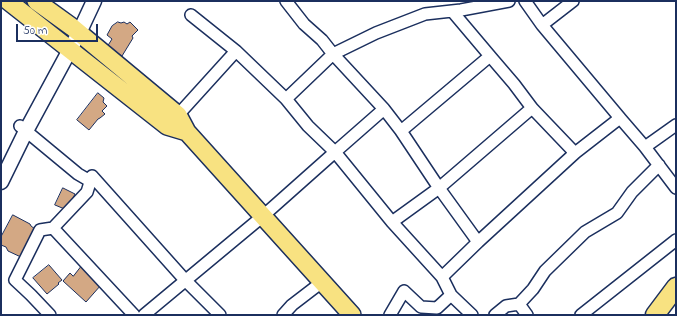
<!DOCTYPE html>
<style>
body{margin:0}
#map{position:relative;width:677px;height:316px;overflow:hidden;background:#fff;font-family:"Indie Flower",sans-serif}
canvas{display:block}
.frame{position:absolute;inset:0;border:2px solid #1b2f5e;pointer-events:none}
.scale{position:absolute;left:16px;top:24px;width:82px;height:18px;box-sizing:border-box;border:2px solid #1b2f5e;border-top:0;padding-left:5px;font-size:12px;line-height:14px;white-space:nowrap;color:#1b2f5e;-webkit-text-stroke:3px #fff;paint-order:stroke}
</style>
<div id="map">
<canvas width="677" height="316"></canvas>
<div class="frame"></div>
<div class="scale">50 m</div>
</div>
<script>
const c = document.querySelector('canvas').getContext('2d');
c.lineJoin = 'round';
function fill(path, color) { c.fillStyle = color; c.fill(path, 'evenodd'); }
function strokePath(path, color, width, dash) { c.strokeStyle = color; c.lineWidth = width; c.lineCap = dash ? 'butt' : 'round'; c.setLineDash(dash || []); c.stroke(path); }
const building = new Path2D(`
 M118,22L121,23L124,22L127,24L130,22L138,30L132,36L133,38L122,56L107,47L112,39L107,35L112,26Z
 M98,93L104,98L103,102L107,106L102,111L105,114L100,118L98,119L89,130L77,120Z
 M63,188L75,194L67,210L55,205Z
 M13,215L30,224L31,226L35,229L23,258L8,251L6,247L1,245V237Z
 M49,265L62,280L58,283L59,284L47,294L33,278Z
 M81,267L101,285L86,302L63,281L70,273L73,276Z`);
const minor = new Path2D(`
 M286,1L304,24L322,40L333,54L376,33L425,14L461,10L509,1
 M525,1L542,25L573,1
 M191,15L236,51
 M542,25L620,118L575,153
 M384,109L401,131L490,56L452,11
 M178,115L236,51L286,99L333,54L384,109L335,152L308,126L286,99
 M620,118L645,147L676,188
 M20,126L78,174L90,181
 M645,147L676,125
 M392,222L439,188L532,108L514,84L490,56
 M478,242L575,153L532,108
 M442,277L451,295
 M50,315L31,295L15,280L40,230L53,228
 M134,315L53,228L87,192L92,176L185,280L220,315
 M144,315L263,216L335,152L392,222L442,277L478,242L439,188L401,131
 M283,315L292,305L322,282
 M390,315L404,291L421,307L437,308L451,295L472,315
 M495,315L506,306L519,304
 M527,315L519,304L533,289L545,271L585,232L617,213L632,192L659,165
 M581,315L676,240`);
const tertiary = new Path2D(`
 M1,182L26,131L79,33L94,1`);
const primary = new Path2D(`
 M8,1L167,126L187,132
 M36,1L72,27L178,115L187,132L352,315`);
const trunk = new Path2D(`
 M655,315L676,287`);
fill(building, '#d3a884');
strokePath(building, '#1b2f5e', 1);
strokePath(minor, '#1b2f5e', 14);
strokePath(tertiary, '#1b2f5e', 17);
strokePath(primary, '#1b2f5e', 20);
strokePath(trunk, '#1b2f5e', 21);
strokePath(minor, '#fff', 11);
strokePath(tertiary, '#fff', 14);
strokePath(primary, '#f8e281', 17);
strokePath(trunk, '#f8e281', 18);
</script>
